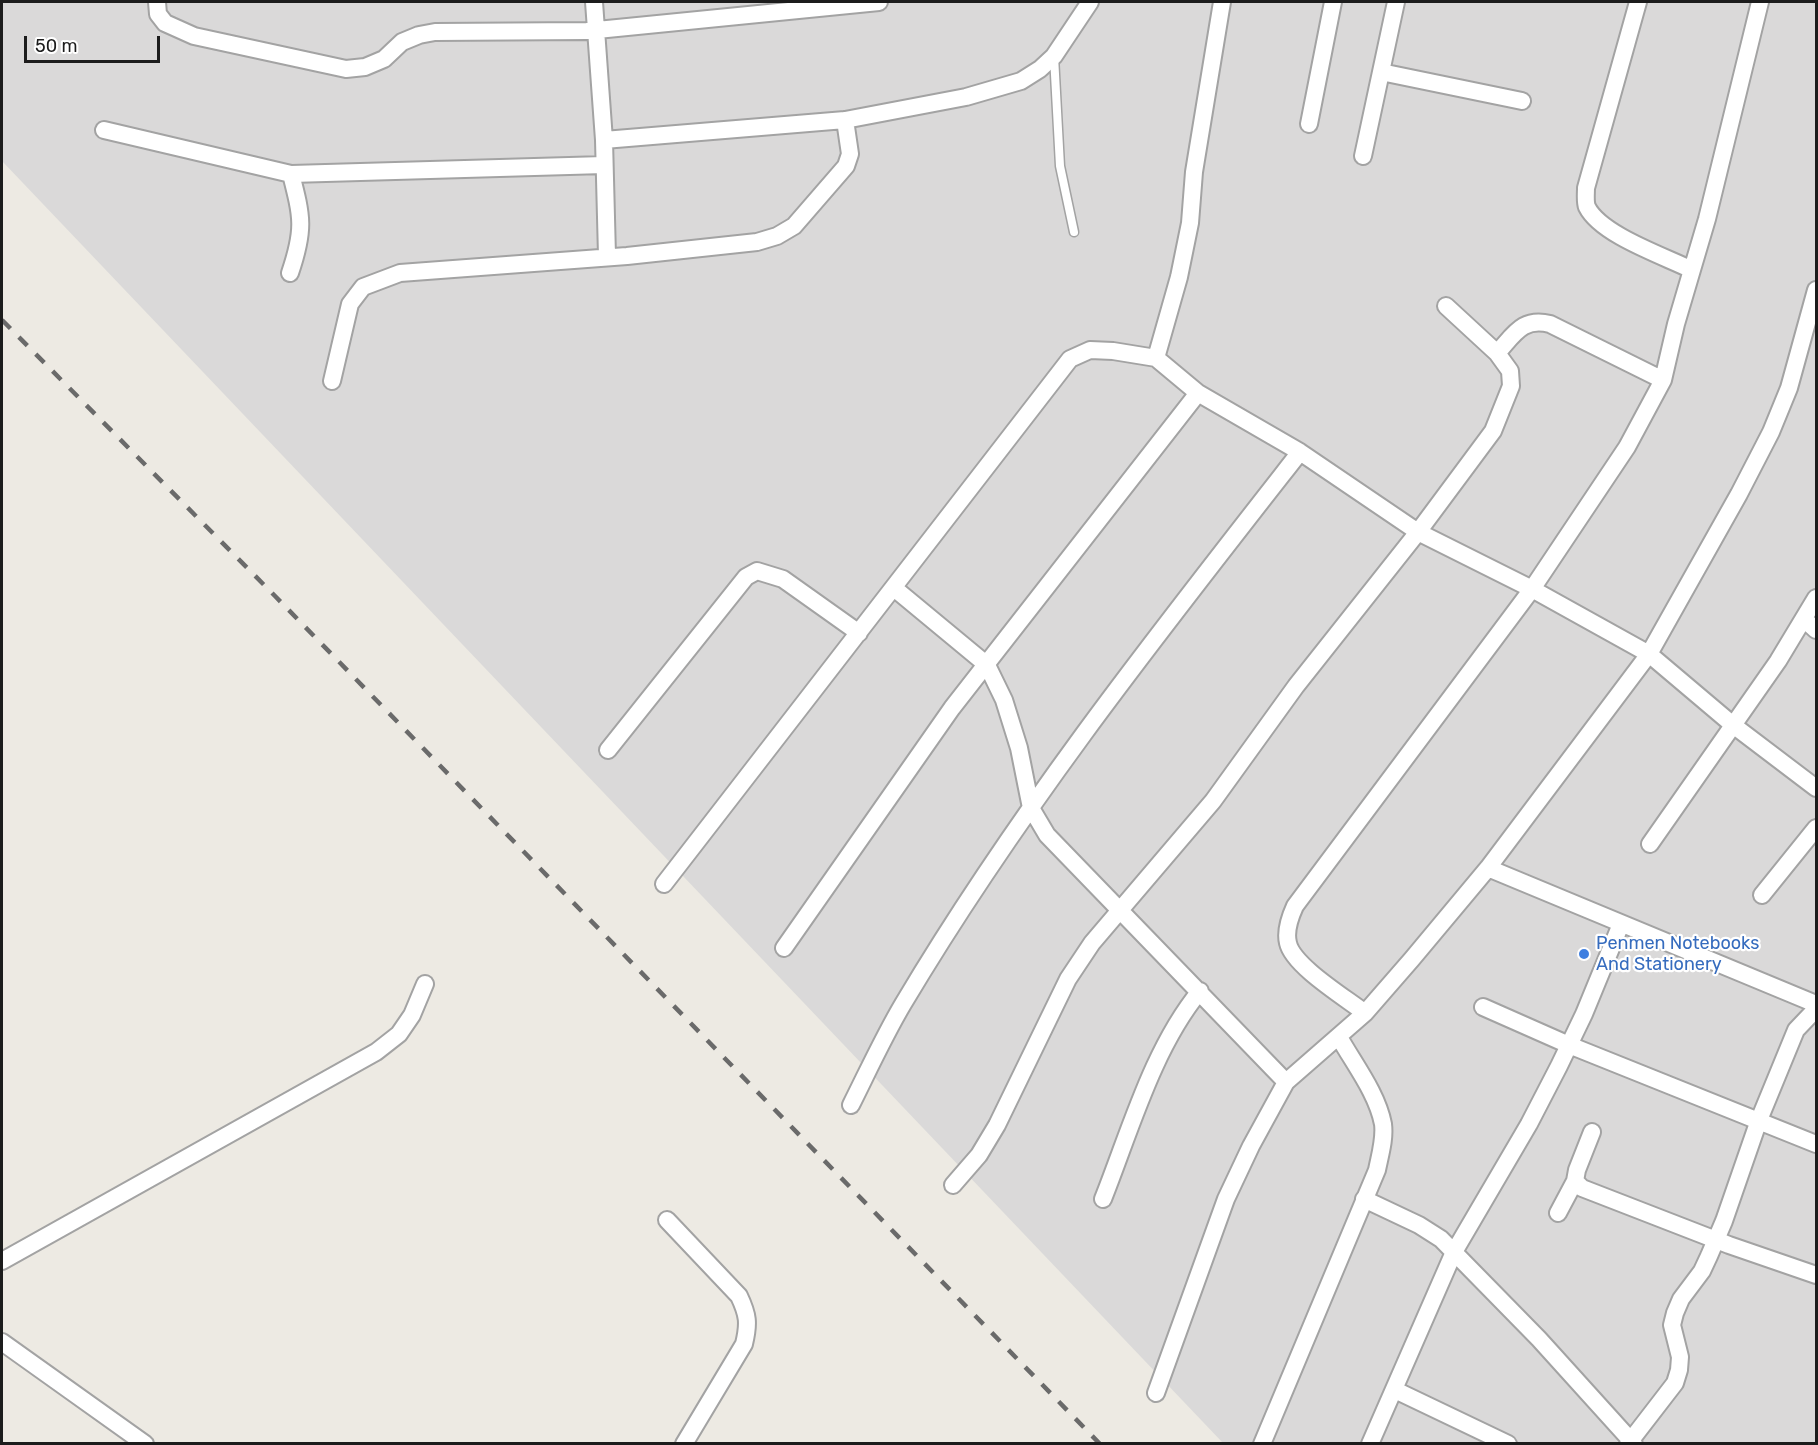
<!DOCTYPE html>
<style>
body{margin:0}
#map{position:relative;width:1818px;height:1445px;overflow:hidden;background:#edeae3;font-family:Rubik,sans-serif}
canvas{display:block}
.frame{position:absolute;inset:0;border:3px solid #1c1c1c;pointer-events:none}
.scale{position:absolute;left:24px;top:36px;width:136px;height:27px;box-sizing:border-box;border:3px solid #1c1c1c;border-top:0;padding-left:8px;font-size:18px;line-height:21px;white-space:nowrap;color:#1c1c1c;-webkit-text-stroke:4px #fff;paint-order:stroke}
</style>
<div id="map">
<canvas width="1818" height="1445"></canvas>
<div class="frame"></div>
<div class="scale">50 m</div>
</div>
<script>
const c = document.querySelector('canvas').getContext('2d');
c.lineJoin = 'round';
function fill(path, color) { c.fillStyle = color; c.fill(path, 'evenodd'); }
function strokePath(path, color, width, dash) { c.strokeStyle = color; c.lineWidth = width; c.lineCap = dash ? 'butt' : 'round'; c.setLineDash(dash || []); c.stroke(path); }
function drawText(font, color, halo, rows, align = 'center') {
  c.font = font + ' Rubik,sans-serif'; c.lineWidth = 4.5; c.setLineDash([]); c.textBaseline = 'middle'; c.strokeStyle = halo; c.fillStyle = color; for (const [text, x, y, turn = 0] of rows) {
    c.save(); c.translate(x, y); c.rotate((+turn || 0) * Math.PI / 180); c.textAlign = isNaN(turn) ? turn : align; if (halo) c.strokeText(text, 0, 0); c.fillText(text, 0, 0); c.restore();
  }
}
const residential = new Path2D(`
 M2,2H1816V1443H1223L2,161Z`);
const lane = new Path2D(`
 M1054,56L1060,166L1074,232`);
const street = new Path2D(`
 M157,2L158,14L165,23L194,36L346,69L365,67L384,59L402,42L419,35L435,32L587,31L879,2
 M594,2L604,140L607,256
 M1222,2L1194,172L1190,223L1179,277L1156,358L1198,393L1300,452L1418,532L1532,589L1649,654L1733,725L1816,788
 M1638,2L1586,188C1586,194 1585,202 1587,207C1601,235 1664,256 1692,270
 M1381,72L1522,101
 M1309,124L1333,2
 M104,130L291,174L604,165
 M604,140L845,120L966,97L1021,81L1040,69L1054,56L1090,2
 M1363,156L1396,2
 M290,273C305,229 302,217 291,174
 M1497,353C1514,335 1522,317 1550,324L1663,380
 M332,381L350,304L363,287L400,273L627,256L757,242L777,236L794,226L846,166L850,154L845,120
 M894,588L987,665L1004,700L1019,748L1031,808L1047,835L1286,1082
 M1804,619L1816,630
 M608,750L746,577L757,571L783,579L859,633
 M1650,844L1778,661L1816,598
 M1488,868L1816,1004
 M664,884L1070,359L1090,350L1113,351L1156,358
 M1762,895L1816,828
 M784,948L952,708L1198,393
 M1483,1007L1569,1045L1816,1144
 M1365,1013C1346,998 1293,966 1288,943C1285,931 1290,917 1295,906L1532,589L1627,447L1663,380L1676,324L1707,219L1760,2
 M851,1105C868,1071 884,1036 903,1004C1019,809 1160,631 1300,452
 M1592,1132L1577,1170L1575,1181L1582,1188L1729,1245L1816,1275
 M953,1185L979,1155L997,1125L1068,979L1092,943L1213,801L1296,686L1418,532L1493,431L1511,386L1510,371L1497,353L1446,306
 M1103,1199C1130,1131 1153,1048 1200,991
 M1364,1199L1419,1225L1441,1239L1539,1339L1634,1444
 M1558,1213L1575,1181
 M667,1220L739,1296C748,1315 749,1323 744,1344L684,1444
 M2,1261L376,1052L399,1034L412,1015L425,984
 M2,1342L145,1444
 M1395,1390L1508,1444
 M1156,1393L1226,1199L1251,1146L1286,1082L1365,1013L1412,959L1488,868L1649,654L1739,494L1771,432L1789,388L1816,290
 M1262,1444L1377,1170C1380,1155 1385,1139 1383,1124C1377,1093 1354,1064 1339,1037
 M1370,1444L1454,1252L1529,1124L1559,1066L1584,1014L1621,924
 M1628,1444L1675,1383L1679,1370L1680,1357L1672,1325L1675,1313L1681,1299L1702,1271L1709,1256L1724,1221L1759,1120L1796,1030L1816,1009`);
const rail = new Path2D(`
 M2,320L275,596L1100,1444`);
const markers = [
 [1584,954,6,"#3f7fe0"]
];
const shopNames = [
 ["Penmen Notebooks",1596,944],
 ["And Stationery",1596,965]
];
fill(residential, '#dad9d9');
strokePath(lane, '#a3a3a3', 11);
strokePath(street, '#a3a3a3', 20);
strokePath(lane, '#fff', 8);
strokePath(street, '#fff', 16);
strokePath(rail, '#6a6a6a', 4.5, [12, 12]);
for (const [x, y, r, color] of markers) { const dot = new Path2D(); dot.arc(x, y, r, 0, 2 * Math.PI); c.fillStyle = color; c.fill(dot); strokePath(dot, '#fff', 2); }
drawText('18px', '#366cbe', '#fff', shopNames, 'left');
</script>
